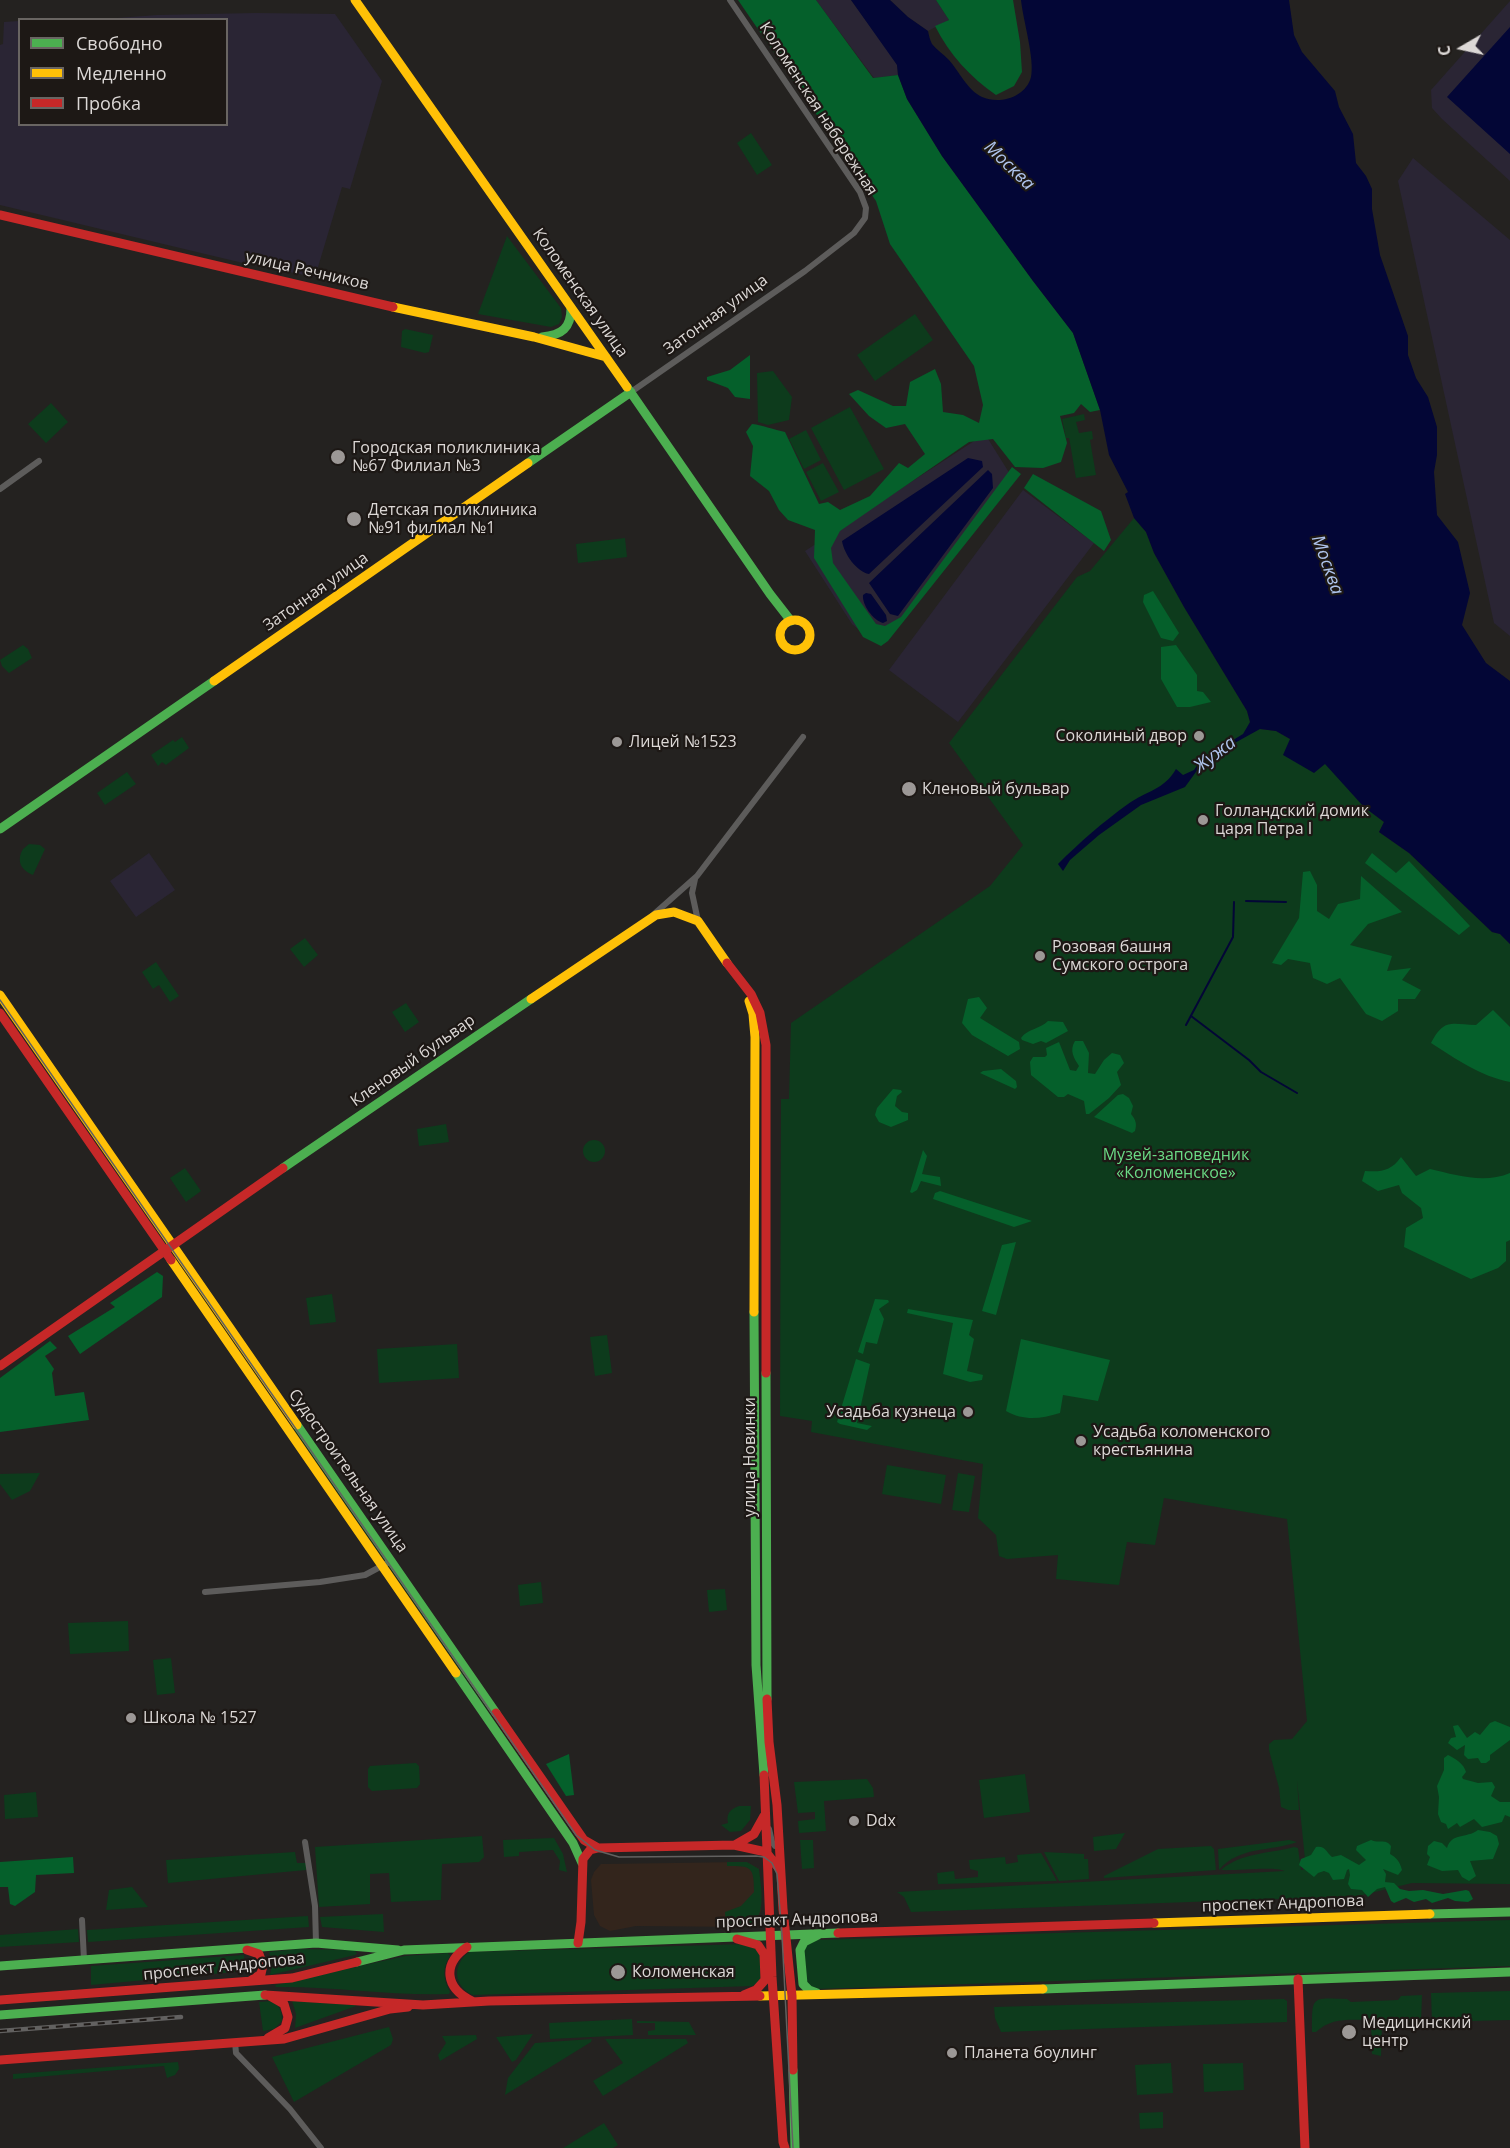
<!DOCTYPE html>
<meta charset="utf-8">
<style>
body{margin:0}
#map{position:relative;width:1510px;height:2148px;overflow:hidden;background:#242220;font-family:"Open Sans",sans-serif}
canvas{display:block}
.legend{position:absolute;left:18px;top:18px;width:210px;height:108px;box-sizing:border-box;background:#1d1815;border:2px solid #696562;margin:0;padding:8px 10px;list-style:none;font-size:18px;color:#dcd8d6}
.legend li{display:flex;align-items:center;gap:12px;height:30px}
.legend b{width:30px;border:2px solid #696562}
.north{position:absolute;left:1432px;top:18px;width:60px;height:60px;-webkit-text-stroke:4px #1d1815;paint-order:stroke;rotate:261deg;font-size:16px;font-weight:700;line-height:24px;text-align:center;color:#dcd8d6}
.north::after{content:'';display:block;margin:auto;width:21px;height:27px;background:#dcd8d6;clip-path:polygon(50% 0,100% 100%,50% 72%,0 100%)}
</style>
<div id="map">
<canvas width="1510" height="2148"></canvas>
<ul class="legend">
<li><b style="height:8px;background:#4caf50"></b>Свободно</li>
<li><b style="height:8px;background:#ffc107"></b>Медленно</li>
<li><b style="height:8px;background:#c62828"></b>Пробка</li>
</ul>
<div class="north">С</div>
</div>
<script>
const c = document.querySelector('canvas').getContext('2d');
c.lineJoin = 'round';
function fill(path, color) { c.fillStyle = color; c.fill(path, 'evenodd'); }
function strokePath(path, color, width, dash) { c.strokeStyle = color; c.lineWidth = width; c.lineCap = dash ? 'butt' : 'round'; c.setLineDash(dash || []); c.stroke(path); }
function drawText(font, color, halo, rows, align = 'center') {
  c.font = font + ' "Open Sans",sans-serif'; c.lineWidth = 4.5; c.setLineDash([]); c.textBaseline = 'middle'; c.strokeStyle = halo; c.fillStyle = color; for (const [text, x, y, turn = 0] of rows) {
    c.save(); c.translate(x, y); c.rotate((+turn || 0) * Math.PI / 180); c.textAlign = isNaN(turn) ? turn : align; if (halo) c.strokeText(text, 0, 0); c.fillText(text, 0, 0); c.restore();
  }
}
const commercial = new Path2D(`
 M747,1862L759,1869L761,1911L755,1921L746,1927L636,1926L610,1931L600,1926L594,1915L591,1880L594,1872L601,1864Z`);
const industrial = new Path2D(`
 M816,0H851L893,57L897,65L898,75L874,78Z
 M890,0H936L949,20L928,31L908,17Z
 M1510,1V181L1442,119L1432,108L1431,90Z
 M256,13L335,14L382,81L350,189L342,187L315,277L243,263L0,205V45L3,44L4,22L19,21L20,124H226V20L104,19L157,15Z
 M1413,158L1510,240V636L1494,623L1398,181Z
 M985,434L1013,479L887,640L864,634L852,624L805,551Z
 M1023,490L1094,543L958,722L889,670Z
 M149,853L175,890L136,917L110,881Z`);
const green = new Path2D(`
 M751,133L772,165L757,175L737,143Z
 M507,236L561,308L562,317L559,324L551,327L478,314Z
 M915,314L933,340L875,381L857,355Z
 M405,329L433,335L429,352L425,353L401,347L402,331Z
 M773,371L792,397L789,420L768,425L758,422L757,373Z
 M51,403L68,422L46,443L28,424Z
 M850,407L884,469L844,490L811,428Z
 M1084,414L1085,420L1076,422L1079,433L1092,431L1093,439L1090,440L1096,475L1076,478L1070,443L1069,438H1066L1062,419Z
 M806,430L821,460L804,469L789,439Z
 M823,463L839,492L821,501L806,472Z
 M1134,518L1146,532L1154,553L1184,607L1247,711L1250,722L1260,729L1276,731L1290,739L1325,763L1364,807L1384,822L1379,832L1409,853L1492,932L1500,934L1510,944V1884L1412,1883L1358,1896L911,1912L904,1897L897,1892L1285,1871C1274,1866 1237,1871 1221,1870C1242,1852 1269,1854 1294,1847L1298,1848L1301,1870L1306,1869L1297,1780L1299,1810H1288L1281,1807L1279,1788L1269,1750V1744L1274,1740L1292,1739L1307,1721L1287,1519L1164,1498L1155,1545L1127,1542L1119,1585L1056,1579L1058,1555L1007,1559L999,1556L996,1535L978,1518L983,1464L811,1432L812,1421L780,1416L781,1099H789L791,1023L990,886L1023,845L949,743L1077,577L1090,571Z
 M625,538L627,557L578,563L576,544Z
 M23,645L28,649L32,658L9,673L2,666L0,660Z
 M182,737L189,748L166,765L162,762L158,766L151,755L173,740L175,742Z
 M127,772L136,784L105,805L97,793Z
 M29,844L40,845L45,849L33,875C21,870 16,861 23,849Z
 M305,938L318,955L304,967L290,949Z
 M156,962L179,996L170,1002L159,985L153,989L142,972Z
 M406,1003L419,1022L405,1032L392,1012Z
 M446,1124L449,1142L419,1146L417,1129Z
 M583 1151a11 11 0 1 1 22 0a11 11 0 1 1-22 0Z
 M185,1168L201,1191L186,1202L170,1178Z
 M332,1294L336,1322L310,1325L306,1298Z
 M607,1335L612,1373L595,1376L590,1337Z
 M457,1344L459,1378L379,1383L377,1349Z
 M887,1465L946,1475L941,1504L882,1494Z
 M40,1473L30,1491L12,1500L0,1484V1474Z
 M958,1473L975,1476L969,1512L952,1510Z
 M541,1582L543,1603L520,1606L518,1585Z
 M725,1589L727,1610L709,1612L707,1590Z
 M128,1621L129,1651L70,1654L68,1623Z
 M171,1658L175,1693L157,1695L153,1660Z
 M416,1763L419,1766L420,1784L417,1788L372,1791L368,1787V1769L370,1766Z
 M1025,1774L1030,1812L984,1818L979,1780Z
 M867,1779L873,1788L874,1797L824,1801L826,1831L799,1833L798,1821L815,1819V1812L798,1813L794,1782Z
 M36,1792L38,1817L5,1819L4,1795Z
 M739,1806H751L750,1820L741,1831L730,1832L721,1825L728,1823C726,1814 730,1809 739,1806Z
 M1125,1833L1116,1849L1094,1851L1093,1837Z
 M482,1836L484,1857L479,1862L442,1864L441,1900L391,1902L389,1873L370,1874V1904L319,1907L315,1847Z
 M554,1838L563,1854L567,1872L559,1870L560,1861L553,1850L519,1852V1856L504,1857L503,1840Z
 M800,1840H813L814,1868L802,1869Z
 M1289,1840L1297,1842C1270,1852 1239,1846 1219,1870L1218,1849Z
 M1211,1846L1214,1849L1216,1870L1104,1878V1876L1158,1849Z
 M295,1852L297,1863H306V1870L168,1883L166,1860Z
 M1044,1852L1084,1854V1859H1088L1089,1879L1059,1881Z
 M1041,1853L1057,1881L938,1884L937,1873L954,1871L955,1879L978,1877V1871L970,1869L969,1860L1005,1857L1006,1864L1018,1862L1017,1855Z
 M727,1862H747L759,1869C761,1886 768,1921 746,1927C740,1928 732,1926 726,1926L725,1912L741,1906L754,1892C754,1866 751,1866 727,1866Z
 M132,1887L148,1907L106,1910L109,1890Z
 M383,1914L384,1932L322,1927L320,1917Z
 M308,1916L309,1927L88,1942L87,1930Z
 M1510,1920V1966L815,1989L806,1984L804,1947L814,1940Z
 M78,1929L79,1942L0,1947V1935Z
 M747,1944L752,1945L760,1954L761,1979L753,1986L473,1995C453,1986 452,1965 469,1952Z
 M297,1949L354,1950L357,1953L355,1955L270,1975L272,1963L269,1952Z
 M448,1953L450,1956C442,1968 443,1979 450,1992L449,1994C391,1996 333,1986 276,1987L275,1985L405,1956Z
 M244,1955L245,1971L91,1985V1966Z
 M1510,1991V2020L1432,2022L1431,1993Z
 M1422,1995L1421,2022L1382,2023L1381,2056L1372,2054L1371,2020C1350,2020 1332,2017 1316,2032H1312C1312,1995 1311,1998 1347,1999L1351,2002L1398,2000L1401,1996Z
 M1284,1999L1287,2001V2022L1001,2032L995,2018L994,2007Z
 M272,2001C280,2006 282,2011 282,2021L274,2029L263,2031L259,2002Z
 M292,2001L355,2005L356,2006L295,2028L296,2014Z
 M632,2019L633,2035L550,2039L549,2023Z
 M637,2021L689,2022L696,2035H648V2031L655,2030V2023H637Z
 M389,2027L393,2039L391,2045L294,2102L272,2057Z
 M533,2034L516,2060L512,2062L496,2037Z
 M476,2035L477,2039L440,2061L438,2055L446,2043L442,2036Z
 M592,2039L591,2042L505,2095L508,2078L535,2043Z
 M605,2039H686L688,2043L603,2096L593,2081L623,2063Z
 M178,2062L179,2069L175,2075L167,2078L164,2066L13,2079V2074Z
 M1171,2063L1173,2093L1137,2095L1135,2065Z
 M1243,2063L1244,2090L1204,2092L1203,2064Z
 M1163,2112V2128L1140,2129L1139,2113Z
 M604,2123L618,2145L613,2148H563Z`);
const forest = new Path2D(`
 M738,0H816L873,78L898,75L907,99L942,156L1033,281L1073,333L1100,410L1090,412L1081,404L1074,413L1060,416L1067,443L1061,462L1043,468L1015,467L993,439L969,442L840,531L831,548L833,563L876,624L885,626L901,617L1012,467L1021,474L888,641L881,646L863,637L814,558L815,530L788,520L779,510L769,491L750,476L753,446L746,432L752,424C763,425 774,430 785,432L819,504L828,502L840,510L870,496L899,463L908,468L925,454L905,424L886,428L869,416L849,394L858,390L893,406H906L910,382L935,369L941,384L943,412L963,415L979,423L983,405L974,366L890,244L876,201Z
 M936,0H1013L1020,42L1022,72L1014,86L996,95C971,78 949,54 935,26L949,20Z
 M750,355V399L735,397L728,388L707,380V377L730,370Z
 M1033,474L1101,511L1111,540L1104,551L1024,488Z
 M1153,591L1179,633L1173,641L1161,638L1143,602L1144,595Z
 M1176,645L1197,675V691L1203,692L1211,702L1190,707H1177L1161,679V647Z
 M1372,853L1396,873L1409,861L1470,926L1459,935L1365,863Z
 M1310,871L1317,885V911L1329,919L1338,904L1360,899L1361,876L1402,912L1368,924L1350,945L1392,956L1387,971L1411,968L1402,980L1421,990L1415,999H1398V1011L1382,1021L1366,1014L1340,978L1327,984L1313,978L1310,963L1288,959L1281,965L1272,963L1299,918L1303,872Z
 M979,997L987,1008L980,1018L1019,1042L1020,1049L1008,1056L972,1035L962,1023L968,999Z
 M1493,1010L1510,1027V1082C1480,1076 1456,1059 1431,1043C1444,1018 1451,1024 1476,1025Z
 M1048,1021L1063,1022L1068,1031L1046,1043L1041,1041L1033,1044L1022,1040L1021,1038C1027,1029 1040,1029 1048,1021Z
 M1075,1041H1083L1089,1053L1088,1073L1095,1074L1104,1060L1112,1053L1120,1055L1124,1063L1117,1072L1121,1085L1109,1098L1089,1114H1086L1084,1101L1068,1094L1064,1097H1058L1031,1075L1030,1062L1033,1057H1045L1047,1055L1046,1048L1059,1042L1070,1070L1076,1071L1079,1066C1074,1058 1069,1051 1075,1041Z
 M1001,1069L1016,1081L1017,1087L1015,1089L980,1073L983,1071Z
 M893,1089L901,1090L902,1092L897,1096L895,1106L902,1112L908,1113V1120L891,1127L879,1122L875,1115L877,1108Z
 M1123,1094L1129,1098L1133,1106L1131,1114C1136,1120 1137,1124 1135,1131L1132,1133L1094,1117L1118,1095Z
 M923,1150L927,1156L922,1174L940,1177L941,1186L921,1181L917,1190L912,1193L910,1192Z
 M1401,1157L1416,1176L1430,1169C1456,1175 1484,1184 1510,1173V1240L1506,1242V1261L1498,1268L1471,1279L1404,1247L1406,1228L1423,1218L1421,1208L1402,1193L1399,1185L1378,1191L1362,1181L1365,1171C1382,1172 1391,1171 1401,1157Z
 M940,1191L1032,1221L1014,1227L933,1199L935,1193Z
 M1016,1242L996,1315L982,1311L1002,1245Z
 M157,1272L163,1276L162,1297L80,1354L68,1336L115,1307L110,1303Z
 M875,1299L888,1300L889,1302L879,1309L884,1319L877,1344L866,1342L863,1354L858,1352Z
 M908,1309L973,1320L969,1335L974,1339L967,1371L983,1375L982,1380L970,1382L943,1374L953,1323L907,1313Z
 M1021,1339L1110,1360L1098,1401L1063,1395L1060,1413C1040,1419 1024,1421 1006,1411Z
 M50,1341L57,1348L45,1356L54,1369L52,1373L55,1396L84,1392L89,1420L0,1432V1378Z
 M856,1359L870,1364L857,1423L872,1426L867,1430L840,1424L837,1422Z
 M1495,1721L1510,1727V1740L1490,1755V1760L1486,1763H1481L1478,1758L1468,1759L1464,1755L1465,1745L1457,1750L1448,1743L1451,1738L1456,1737L1453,1726L1458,1725L1467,1738L1475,1732L1480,1735L1490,1723Z
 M569,1754L574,1795L566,1796L546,1764Z
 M1448,1755C1456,1759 1464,1764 1466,1772L1462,1777L1463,1779L1478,1783L1492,1782L1495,1787L1491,1796L1500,1802H1510V1817L1505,1815L1502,1822L1482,1827L1474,1819L1460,1827L1457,1823L1448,1829L1446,1824L1441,1822L1438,1814L1439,1797L1437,1786L1444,1770V1758Z
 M1478,1830L1490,1832L1497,1836L1499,1844L1493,1859L1470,1861L1476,1876L1469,1881L1462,1877L1458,1870L1442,1871L1427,1865L1430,1857L1427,1854L1428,1846L1434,1841L1442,1843L1447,1848C1452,1832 1466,1839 1478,1830Z
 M1371,1840C1379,1844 1385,1838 1391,1846L1390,1854C1397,1858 1400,1862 1402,1870L1398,1875L1383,1869L1386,1874L1385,1882L1394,1883L1400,1889L1409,1891L1423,1890L1443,1894L1466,1890L1469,1891L1473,1899L1468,1902L1455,1901L1448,1898L1432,1903L1426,1899L1414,1902L1406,1898L1394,1903L1391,1901L1385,1887L1377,1889L1368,1897L1362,1890L1351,1889L1348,1884L1350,1875L1349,1869L1347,1870L1344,1879L1333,1880L1329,1873L1324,1871L1318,1873L1314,1877L1299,1865L1301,1859L1311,1855L1316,1847C1325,1845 1327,1853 1332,1857L1341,1855L1359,1865L1366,1860L1356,1850L1357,1846Z
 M73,1857L74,1873L36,1875L35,1892L15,1906L10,1904L8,1887H0V1862Z`);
const water = new Path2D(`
 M851,0H890L908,17L928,31C929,36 930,40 932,44C937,50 943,54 949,60C959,71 967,90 982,97C1000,105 1026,97 1031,77C1035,59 1023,20 1021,0H1289L1294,35L1302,52L1335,91L1339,107L1353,134L1356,163L1366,176L1372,189V209L1380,255L1408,336V355L1416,378L1428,397L1437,427V455L1434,472L1437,515L1458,542L1470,593L1462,625L1486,663L1510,681V944L1500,934L1492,932L1409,853L1379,832L1384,822L1364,807L1325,764L1314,773L1283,755L1290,739L1276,731L1260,729L1213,755L1201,765L1185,787L1141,805L1099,835L1070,860L1063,871L1058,864C1080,842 1103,822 1128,804C1146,791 1164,790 1176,769L1183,775L1194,770L1198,764L1212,753L1243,734L1250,722L1247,711L1184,607L1154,553L1146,532L1134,518L1125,494L1128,492L1109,455L1100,410L1073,333L1033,281L942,156L907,99L898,75L897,65Z
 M1510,27V154L1447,97Z
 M968,458L982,461L983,467L869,574C857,572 844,554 842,541Z
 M988,470L992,474L993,488L898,616L890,614L869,583Z
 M866,593L871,594L886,615L887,621L883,623C873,620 862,605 863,595Z`);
const stream = new Path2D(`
 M1246,901L1286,902
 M1191,1016L1249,1060L1261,1072L1297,1093
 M1186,1025L1233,937L1234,902`);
const street = new Path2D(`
 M631,392L805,271L854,233L865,218L866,208L860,192L730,0
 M0,489L39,461
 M695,879L692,893L698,921
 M653,915L697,876L803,737
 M205,1592L320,1582L365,1575L391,1561
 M769,1829L772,1842L775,1846H779
 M305,1842L315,1906L316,1943
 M82,1920L84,1960
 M235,2042L236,2053L290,2109L321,2148`);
const fast = new Path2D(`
 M542,337C562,335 571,328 571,308
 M627,387L770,594L791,621
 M528,463L631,392
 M0,829L214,681
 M283,1168L531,999
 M754,1312L756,1665L764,1775
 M766,1373L767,1699
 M297,1425L496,1713
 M456,1673L573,1843L582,1863
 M1430,1914L1510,1912
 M357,1962L404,1950L838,1933
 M0,1966L316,1943L398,1950
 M1043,1989L1510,1972
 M817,1993L809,1990L803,1984L800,1950L804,1942L818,1935
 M0,2015L265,1995
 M793,2070L795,2148`);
const slow = new Path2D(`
 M355,0L627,387
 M393,307L534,337L606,357
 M780 635a15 15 0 1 1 30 0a15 15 0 1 1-30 0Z
 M214,681L528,463
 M0,995L297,1425
 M531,999L656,915L674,912L698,921L727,963
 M749,1001L753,1014L755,1037L754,1312
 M171,1260L456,1673
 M1154,1923L1430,1914
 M760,1996L1043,1989`);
const jam = new Path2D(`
 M0,215L393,307
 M727,963L751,994L760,1013L766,1045V1373
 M0,1013L171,1260
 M0,1366L283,1168
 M767,1699L769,1742L777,1805L783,1909L792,1996L793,2070
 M496,1713L584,1840L598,1848L734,1845L766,1852L780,1870
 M764,1775L772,1977L783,2142L785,2148
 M735,1845L754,1834L764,1816
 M838,1933L1154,1923
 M737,1939L758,1945L764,1954L765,1980L756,1990L744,1995
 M578,1943L581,1922L583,1859L590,1850L598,1848
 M467,1947C442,1964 445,1988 472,2001
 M247,1950L259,1954L263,1965L261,1974L250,1981
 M1298,1979L1305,2148
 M265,1995L423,2005L489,2001L760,1996
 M0,2000L292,1978L357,1962
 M268,2038L285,2028L288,2017L284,2004L270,1996
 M0,2060L284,2039L390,2009L408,2007`);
const tram = new Path2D(`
 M0,1000L576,1835L595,1850L619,1857L756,1856L764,1857L772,1863L777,1874L782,1935L793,2148`);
const rail = new Path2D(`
 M0,2031L181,2017`);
const markers = [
 [338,457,8,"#9c9896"],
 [354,519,8,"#9c9896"],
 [1199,736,6,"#9c9896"],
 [617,742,6,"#9c9896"],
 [909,789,8,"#9c9896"],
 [1203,820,6,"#9c9896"],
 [1040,956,6,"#9c9896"],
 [968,1412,6,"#9c9896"],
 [1081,1441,6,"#9c9896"],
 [131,1718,6,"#9c9896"],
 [854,1821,6,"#9c9896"],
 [618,1972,8,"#9c9896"],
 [1349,2032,8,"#9c9896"],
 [952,2053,6,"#9c9896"]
];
const streetNames = [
 ["Коломенская набережная",818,109,57],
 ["улица Речников",307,271,13],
 ["Коломенская улица",580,293,55],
 ["Затонная улица",716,315,-36],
 ["Затонная улица",316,592,-35],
 ["Кленовый бульвар",413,1061,-35],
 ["улица Новинки",750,1457,-90],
 ["Судостроительная улица",348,1471,55],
 ["проспект Андропова",1283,1904,-2],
 ["проспект Андропова",797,1920,-2],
 ["проспект Андропова",224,1967,-6]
];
const poiNames = [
 ["Городская поликлиника",352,448],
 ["№67 Филиал №3",352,466],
 ["Детская поликлиника",368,510],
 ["№91 филиал №1",368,528],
 ["Соколиный двор",1187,736,"right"],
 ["Лицей №1523",629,742],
 ["Кленовый бульвар",922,789],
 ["Голландский домик",1215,811],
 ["царя Петра I",1215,829],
 ["Розовая башня",1052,947],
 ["Сумского острога",1052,965],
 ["Усадьба кузнеца",956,1412,"right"],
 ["Усадьба коломенского",1093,1432],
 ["крестьянина",1093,1450],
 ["Школа № 1527",143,1718],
 ["Ddx",866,1821],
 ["Коломенская",632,1972],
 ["Медицинский",1362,2023],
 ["центр",1362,2041],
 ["Планета боулинг",964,2053]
];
const parkNames = [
 ["Музей-заповедник",1176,1155],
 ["«Коломенское»",1176,1173]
];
const waterNames = [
 ["Москва",1009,166,44],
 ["Москва",1327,565,70],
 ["Жужа",1215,755,-37]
];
fill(commercial, '#33251c');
fill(industrial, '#2a2534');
fill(green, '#0d3b1c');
fill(forest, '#05602b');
fill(water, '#030636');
strokePath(stream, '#030636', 2);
strokePath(street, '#5d5c5b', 6);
strokePath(fast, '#4caf50', 9);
strokePath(slow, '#ffc107', 9);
strokePath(jam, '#c62828', 9);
strokePath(tram, '#626160', 1.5);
strokePath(rail, '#626160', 4.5);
strokePath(rail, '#1d1815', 2, [7]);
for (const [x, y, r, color] of markers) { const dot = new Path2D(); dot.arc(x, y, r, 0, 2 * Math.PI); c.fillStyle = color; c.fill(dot); strokePath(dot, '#1d1815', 2); }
drawText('16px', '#dcd8d6', '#1d1815', streetNames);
drawText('16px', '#dcd8d6', '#1d1815', poiNames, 'left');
drawText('16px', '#6ada85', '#1d1815', parkNames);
drawText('italic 18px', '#afc4ed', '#1d1815', waterNames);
</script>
